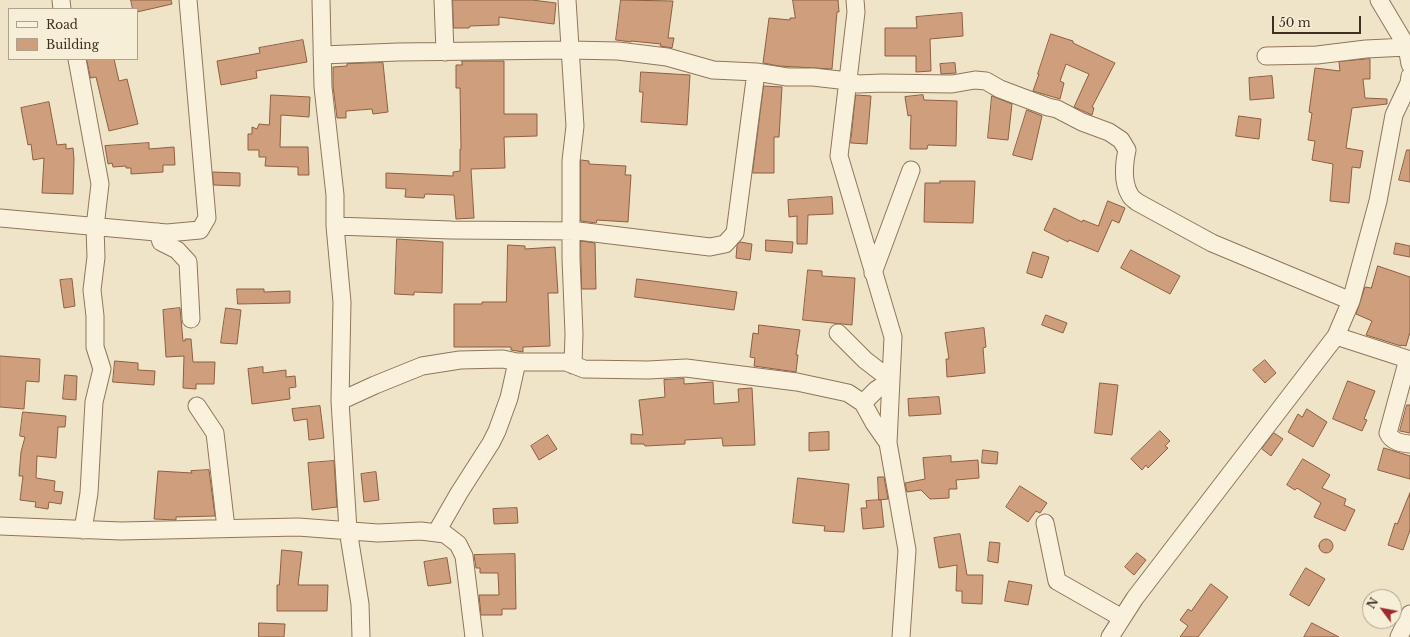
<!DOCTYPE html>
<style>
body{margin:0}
#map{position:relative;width:1410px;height:637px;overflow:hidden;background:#f0e4c8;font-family:"Libre Baskerville",serif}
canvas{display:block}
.legend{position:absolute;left:8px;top:8px;width:130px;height:52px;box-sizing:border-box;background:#f7eed8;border:1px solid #ada18e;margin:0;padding:5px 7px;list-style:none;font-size:12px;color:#3d2e20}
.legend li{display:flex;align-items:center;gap:8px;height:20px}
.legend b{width:20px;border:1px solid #ada18e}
.north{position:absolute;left:1362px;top:589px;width:40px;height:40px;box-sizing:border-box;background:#f7eed8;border:1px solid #ada18e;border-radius:50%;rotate:302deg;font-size:11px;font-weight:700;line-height:16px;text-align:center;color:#3d2e20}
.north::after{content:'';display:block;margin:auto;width:14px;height:18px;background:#9e2a2b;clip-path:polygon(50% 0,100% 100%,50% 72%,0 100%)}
.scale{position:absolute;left:1272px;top:16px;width:89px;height:18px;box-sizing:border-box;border:2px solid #3d2e20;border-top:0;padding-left:5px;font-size:12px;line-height:14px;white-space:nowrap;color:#3d2e20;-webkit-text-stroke:3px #f7eed8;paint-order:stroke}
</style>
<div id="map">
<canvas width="1410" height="637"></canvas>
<ul class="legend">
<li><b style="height:5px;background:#faf1dc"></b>Road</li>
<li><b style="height:11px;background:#cf9f7d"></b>Building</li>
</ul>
<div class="north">N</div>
<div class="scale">50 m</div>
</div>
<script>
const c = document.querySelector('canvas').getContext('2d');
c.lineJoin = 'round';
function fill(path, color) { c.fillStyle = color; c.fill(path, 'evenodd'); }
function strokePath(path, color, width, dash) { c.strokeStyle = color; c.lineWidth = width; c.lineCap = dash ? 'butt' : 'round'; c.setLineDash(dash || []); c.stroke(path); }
const building = new Path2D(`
 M131,0H171L172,4L137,12V9H133Z
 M453,0H532L556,3L554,24L499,17V25L470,26L469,28H454Z
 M621,0L673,1L668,38H674L672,48L660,46L661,44L631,41V42L616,40Z
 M793,0H838L839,12H837L832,69L779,66L763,63L769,18L790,20V18H795Z
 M962,13L963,36L930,39L931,71L916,72V56H885V28H917L916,17Z
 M1051,34L1073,41V43L1115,63L1092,107L1094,108L1092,115L1074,107L1089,74L1066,64L1060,81L1064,83L1060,99L1033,91L1039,74H1038Z
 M303,40L307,62L256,71L257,78L221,85L217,61L260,53L259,48Z
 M87,59H114L119,81L127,79L138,124L109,131L96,77L91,78Z
 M1370,59V79H1363L1365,98L1387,99V104L1352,108L1346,148L1363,151L1360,168L1352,167L1349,203L1330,201L1333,164L1312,160L1315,141L1308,140L1312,113L1309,112L1315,68L1340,71L1339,62Z
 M462,61H504V114H537V136L504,137L505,168L471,169L474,218L456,219L454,195L425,194L424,198L405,197L406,189L386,188V173L453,176V172L460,171V149H461L460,88H456V65H462Z
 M383,63L388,112L373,114L372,109L346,111V118H337L333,86V67L347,66V64Z
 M955,63L956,73L941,74L940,64Z
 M641,72L690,75L687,125L641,122L643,92H640Z
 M1272,76L1274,98L1250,100L1249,78Z
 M764,86L782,87L779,137H774V173H753Z
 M271,95L310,97L309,117L281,115L280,147H308L309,175H298V167L265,166L266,157H259V150H248V134H252V127L257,129L259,124L269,125Z
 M856,95L871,96L867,144L851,143Z
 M923,95L924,100L957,101L956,146L928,145L927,149H910L911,115L908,116L905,97Z
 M992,96L1012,104L1008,140L988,138Z
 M49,102L57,145L66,144V149L73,148L74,159L73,194L42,193L44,158L33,160L31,144L28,145L21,108Z
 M1027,110L1042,116L1032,160L1013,155Z
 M1239,116L1261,119L1259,139L1236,136Z
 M149,143V149L174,147L175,165H163V172L131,174V168H126V166L113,167L112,163L108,164L105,146Z
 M1407,150H1410V182L1399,180Z
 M581,160L589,161V164L626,166L625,175H631L628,222L597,220L596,223L581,221Z
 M213,172L240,173V186L214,185Z
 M940,181H975L973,223L924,222L925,183H940Z
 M832,197L833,214L808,215L807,244H797V216L789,217L788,200Z
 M1108,201L1125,208L1119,223L1112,220L1098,252L1069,240L1068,242L1044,230L1054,208L1082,222L1083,220L1098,226Z
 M397,239L443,242L442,293L414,292V295L395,294Z
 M766,240L793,242L792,253L766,251Z
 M581,241L595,243L596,289H582Z
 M740,242L752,244L750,260L736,258L737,246Z
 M1396,243L1410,246V257L1394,254Z
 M508,245L525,246V249L555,247L558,293H548L550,346L523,347V352L511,350V347H454V304H482V302H506Z
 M1131,250L1180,276L1170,294L1121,268Z
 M1033,252L1049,257L1042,278L1027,273Z
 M1378,266L1410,277V332L1406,346L1401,345V346L1366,335L1372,321L1356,314L1365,287L1371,288Z
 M808,270L822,271V276L855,278L852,325L803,320Z
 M72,279L75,306L64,308L60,280Z
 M637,279L737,292L734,310L635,297Z
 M237,289H264V292L290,291V303L238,304Z
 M180,308L183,341H185V339H191L193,362H215L214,384H196V389L183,388L184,356L166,357L163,310Z
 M226,308L241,310L237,344L221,343Z
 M1046,315L1067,323L1063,333L1042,325Z
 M759,325L800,330L796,355H798L796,372L754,366L755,358L750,357L753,333L758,334Z
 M984,328L986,347L983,348L985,373L947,377L946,359H949L945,333Z
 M0,356L40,359L39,382L26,381L24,409L0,407Z
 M1265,360L1276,373L1265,383L1253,370Z
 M115,361L138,363V370L155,371L154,385L113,382Z
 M263,367V373L286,370V377L295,376L296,387L289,388L290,399L252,404L248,369Z
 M65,375L77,376L76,400L63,399Z
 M684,379V384L713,382L714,404L739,402L738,389L752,388L755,445L723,446L722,438L685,440V444L645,446L644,444H631V434L643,435L639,400L665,397L664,380Z
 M1348,381L1375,391L1364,419L1367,420L1362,431L1333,419Z
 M1100,383L1118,385L1112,435L1095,433Z
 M939,397L941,414L909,416L908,399Z
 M1407,405H1410V433L1400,431Z
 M320,406L324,438L309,440L307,419L294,421L292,409Z
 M1307,409L1327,422L1313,447L1288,432L1298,414L1302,417Z
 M23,412L66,416L65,427H58L56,458L37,456L36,478L55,481L54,491L63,492L61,504L49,502L48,509L35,507L36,502L20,500L23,476H19L21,452L25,437L20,436Z
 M1160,431L1170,441L1165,446L1168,448L1148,468L1146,465L1142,470L1131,459Z
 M829,432V450L809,451V433Z
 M1274,433L1283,439L1271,456L1262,449Z
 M548,435L557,449L539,460L531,446Z
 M1384,448L1410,456V479L1378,470Z
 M983,450L998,452L997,464L982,463Z
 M951,456V462L978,460L979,478L956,480L957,489H949V498L930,499L921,490L907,492L905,483L925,479L923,458Z
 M1303,459L1330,475L1322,488L1346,499L1344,505L1355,510L1345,531L1314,517L1321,503L1297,488L1295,490L1287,485Z
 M334,461L337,507L312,510L308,463Z
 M209,470L215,516L176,517V520L154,519L158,471L192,473L191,471Z
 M376,472L379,500L364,502L361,474Z
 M878,477H884L888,499L879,500Z
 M798,478L849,484L844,532L824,531L825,526L793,523Z
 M1020,486L1047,503L1040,513L1036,511L1028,522L1006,507Z
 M1410,493V530L1403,550L1388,545L1395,523L1397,524Z
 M881,500L884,527L863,529L861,508H867L866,501Z
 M517,508L518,523L494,524L493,509Z
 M960,534L967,575H983L982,604L962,603V591H956L957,565L939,568L934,538Z
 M1319 546a7 7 0 1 1 14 0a7 7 0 1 1-14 0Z
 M990,542L1000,543L998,563L988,561Z
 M282,550L302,552L298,585H328L327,611H277V585H279Z
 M1137,553L1146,560L1134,575L1125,567Z
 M515,554L516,609H502V615H481L479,595H499L498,573H480V568H476L474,555Z
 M447,558L451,583L428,586L424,562Z
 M1306,568L1325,579L1309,606L1290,595Z
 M1009,581L1032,585L1028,605L1005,601Z
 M1211,584L1228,597L1198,637H1180L1188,626L1180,620L1188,609L1191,611Z
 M259,623L285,624L284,637H259Z
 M1312,623L1339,637H1304Z`);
const minor = new Path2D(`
 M61,0L62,9
 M321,0L323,87L335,195V226L342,302L340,401L348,530L360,604L361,637
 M443,0L445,52
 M567,0L575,126L571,161V258L574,334L573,365
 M855,0L856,12L839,156L893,337L888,443L907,550L901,637
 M1379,0L1407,47L1410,64
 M322,55L398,52L569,50L618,51L667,57L713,70L756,72L787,77H813L848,81L858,84L882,83L952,84L975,80L986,81L1000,89L1048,107L1057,109L1082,122L1109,132L1121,140L1127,150C1124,164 1122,182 1130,195C1131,198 1135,200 1137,202L1212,243L1351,301
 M1266,56L1317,55L1366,49L1407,47
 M77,59L100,184L95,227L96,257L92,290L95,316V347L102,369L94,402L89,493L83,530
 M0,218L167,233L200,230L207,218L188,0
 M335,226L451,230L578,231L710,247L725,244L735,233L756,72
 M158,232L161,242L177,250L188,262L191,319
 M873,273L911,170
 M838,333L865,360L891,380
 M1336,336L1410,360
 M1408,359L1388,433C1392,442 1401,443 1410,444
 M340,401L375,385L422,366L460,360L503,359L517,362H566L584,369L648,370L686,368L797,382L848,393L863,403
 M197,406L215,433L226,528
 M888,443L874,423L863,403L876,390L891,380
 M1045,523L1057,581L1122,618
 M0,526L121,531L298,527L378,533L421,531L445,534L458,544L464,556L474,637
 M436,533L459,493L491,443L497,431L509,398L517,362
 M1110,637L1135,598L1336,336L1351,301L1378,201L1394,115L1409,83L1410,76
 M1399,637L1410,614`);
fill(building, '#cf9f7d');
strokePath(building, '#8d5f41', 1);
strokePath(minor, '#8d765c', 19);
strokePath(minor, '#faf1dc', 17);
</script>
